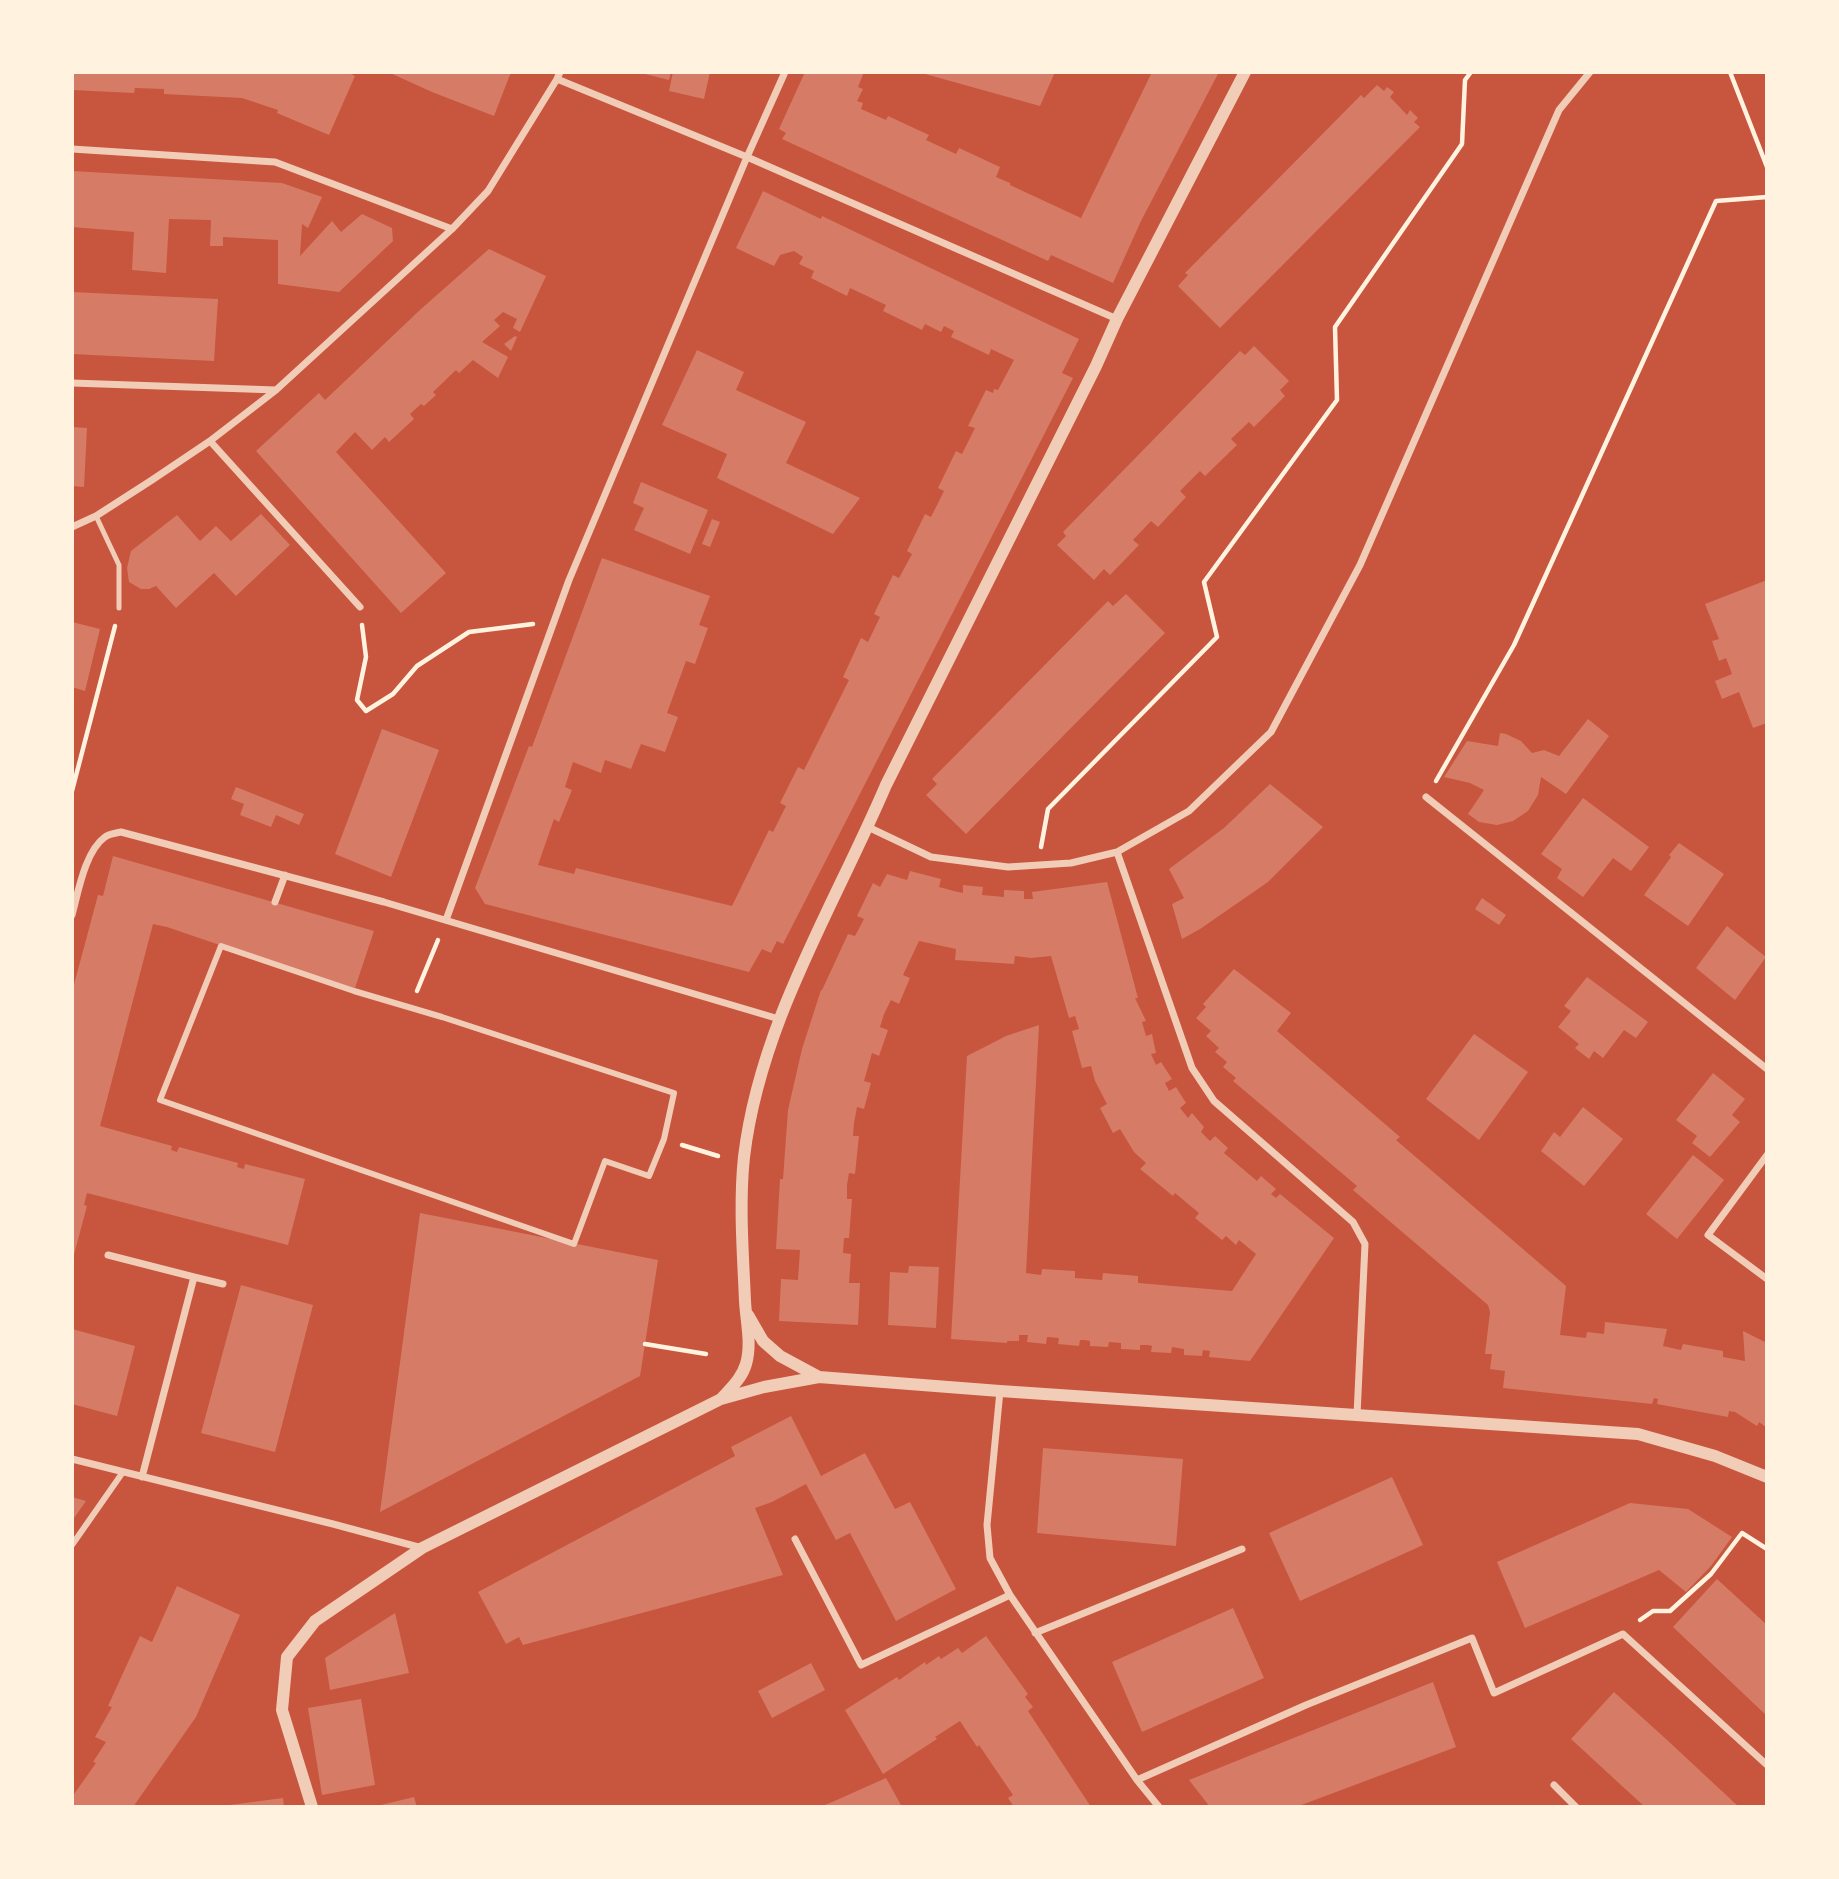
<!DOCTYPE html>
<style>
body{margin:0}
#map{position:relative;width:1839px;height:1879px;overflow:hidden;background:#c8553d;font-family:"Sofia Sans Condensed",sans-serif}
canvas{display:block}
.frame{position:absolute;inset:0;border:74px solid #fff3e0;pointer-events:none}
</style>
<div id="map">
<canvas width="1839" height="1879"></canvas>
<div class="frame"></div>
</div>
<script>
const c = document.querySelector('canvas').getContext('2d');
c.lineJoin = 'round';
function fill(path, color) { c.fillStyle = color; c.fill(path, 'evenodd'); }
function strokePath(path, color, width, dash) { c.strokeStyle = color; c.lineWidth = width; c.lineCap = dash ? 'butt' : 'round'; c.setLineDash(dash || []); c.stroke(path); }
const building = new Path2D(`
 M72,72H347L355,76L329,135L277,113L278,110L242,98L164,94V89L135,88L134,93L72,90Z
 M388,72H511L494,116L432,92Z
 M637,72H671L669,80Z
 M673,72H710L704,99L669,91Z
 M805,72H864L858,87L863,89L857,101L863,103L861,109L886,120L888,116L929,135L926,140L956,154L959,148L1000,167L996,177L1010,183V185L1081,218L1152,72H1219L1141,221L1113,283L1051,255L1048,261L782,139L786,133L779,129Z
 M918,72H1055L1040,106Z
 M1377,85L1384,91L1387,87L1394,92L1390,97L1407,115L1410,110L1418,118L1414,122L1420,127L1220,328L1178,286L1188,275L1185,273L1361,95L1364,98Z
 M72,171L282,183L322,197L308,228L302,224L300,256L332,221L341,232L362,214L392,228L393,241L339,292L278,284V240L223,237V246H210L211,220L169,219L166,273L132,270L134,232L72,227Z
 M763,191L821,219L822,216L1079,339L1062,373L1073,378L783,944L777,941L771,953L762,949L749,972L485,904L475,888L529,746L532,747L602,558L710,596L699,625L708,628L695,664L686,661L667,713L678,717L665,752L641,744L631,769L605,760L601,773L573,762L565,787L572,790L559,822L554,819L538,865L574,874L576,868L732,906L769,830L773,832L786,806L780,803L798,767L804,770L849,680L843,677L861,638L868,642L880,617L874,614L893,575L899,578L912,554L907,551L925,514L931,517L944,491L938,488L956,451L962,454L975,428L968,426L986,390L993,393L994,389L998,390L1014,360L991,349L989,355L951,337L954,331L944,326L941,332L925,324L922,330L883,311L886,305L850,288L847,296L811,278L814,271L799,264L803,257L794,251L780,255L774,266L736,248Z
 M489,249L546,276L520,332L513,328L517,319L503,312L494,320L500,326L482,342L508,357L498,378L473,360L459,373L456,370L433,392L436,395L424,406L421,404L410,414L414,419L389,442L385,437L372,450L355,432L336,452L446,573L401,613L256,451L319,393L325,400L421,309Z
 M72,292L218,299L214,361L72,354Z
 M515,336L517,337L511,351L504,344Z
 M1254,346L1289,381L1280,390L1285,396L1254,427L1249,422L1231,439L1237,445L1205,476L1200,471L1180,491L1186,497L1158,527L1151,521L1133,540L1139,545L1110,575L1104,569L1094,580L1057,545L1066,536L1063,532L1240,351L1245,355Z
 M697,350L744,372L736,390L806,422L786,463L860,498L833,534L717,478L727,454L662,425Z
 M72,427L87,428L84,487L72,486Z
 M641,482L708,510L690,554L634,530L644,508L633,503Z
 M261,514L290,545L236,596L214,573L176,608L156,586L149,589H141L129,582L127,568L131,551L177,515L200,541L216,526L231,541Z
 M712,519L720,522L710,547L702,544Z
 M1767,580V723L1753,728L1739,692L1722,699L1715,681L1732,674L1726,658L1719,661L1712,641L1719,639L1705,604Z
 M1126,594L1165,633L966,834L926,795L937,784L932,779L1108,601L1113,606Z
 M72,622L100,629L85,691L72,687Z
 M1588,719L1609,736L1566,794L1541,777L1538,795L1528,811L1513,821L1497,825L1479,822L1468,814L1484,790L1470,783L1444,777L1467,741L1498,746L1500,733L1506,734L1521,741L1532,753L1544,750L1559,756Z
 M382,729L439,750L391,877L335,854Z
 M1270,784L1323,827L1268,882L1200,929L1182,939L1172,904L1184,898L1169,869L1224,828Z
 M236,787L304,814L299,825L276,815L271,827L240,815L244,804L231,799Z
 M1583,798L1649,847L1631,871L1613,858L1583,897L1557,878L1562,869L1541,854Z
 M1679,843L1724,874L1688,926L1644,895L1671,857L1669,855Z
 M113,856L374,931L354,991L167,927L153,924L100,1126L172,1146L171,1150L177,1152L179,1147L238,1163L237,1167L240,1168L244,1169L245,1164L305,1179L288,1245L87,1193L84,1205L87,1206L72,1262V992L98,895L103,896Z
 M910,871L941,879L939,887L958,892L963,893V885L983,887L982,895L1004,897V890L1024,891V899H1033L1032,892L1107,882L1138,998H1135L1146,1021L1142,1022L1146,1036L1152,1034L1156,1053L1151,1054L1156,1065L1161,1062L1172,1079L1165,1083L1169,1091L1176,1087L1186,1103L1180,1108L1188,1118L1192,1113L1204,1127L1201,1132L1210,1141L1215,1136L1228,1148L1224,1153L1257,1181L1261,1176L1276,1189L1271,1194L1276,1198L1280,1194L1334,1238L1250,1361L1209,1357L1210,1351L1203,1350L1202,1356L1184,1355V1349L1172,1347L1171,1353L1151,1352L1152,1346L1148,1345H1140V1350L1121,1349V1343L1109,1342L1108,1347L1090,1346V1341L1085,1340H1080L1079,1346L1058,1344L1059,1338L1047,1337L1046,1344L1027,1342L1028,1335H1019V1341H1007V1343L951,1339L967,1056L1006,1036L1039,1025L1026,1273L1041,1275L1042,1269L1075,1271V1278L1102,1280L1103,1273L1138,1276V1283L1232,1291L1256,1254L1239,1240L1236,1245L1226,1236L1222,1240L1195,1218L1199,1213L1175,1193L1173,1196L1140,1169L1146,1163L1134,1152L1120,1129L1113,1133L1100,1108L1107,1104L1095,1081L1091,1066L1082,1068L1072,1031L1079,1029L1075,1016L1069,1018L1051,956L1031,958L1015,956L1014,964L955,960L956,949L919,941L903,975L910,978L899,1004L891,1000L884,1014L880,1027L888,1030L879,1056L872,1053L864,1081L871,1083L864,1109L857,1107L854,1123L853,1136H859L855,1174L849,1173L847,1185V1199H852L849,1238H844L843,1253L851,1254L849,1283H860L858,1325L779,1321L781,1279L798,1280L800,1250L776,1249L780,1179H783L788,1110L802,1049L821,990H822L848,934L855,936L864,919L857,916L873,883L880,887L887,874L907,880Z
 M1482,898L1506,915L1499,925L1475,909Z
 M1727,926L1766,957L1735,1000L1696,968Z
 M1234,969L1291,1013L1277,1031L1400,1137L1396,1140L1566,1286L1560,1335L1586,1338L1587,1332L1604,1334L1605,1322L1667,1329L1663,1346L1681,1350L1683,1344L1723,1351V1357L1745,1361L1743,1331L1767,1343V1428L1759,1422L1757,1426L1735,1412L1729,1411L1728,1417L1657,1404L1658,1399L1654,1398L1652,1404L1503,1388L1505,1371L1490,1369L1492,1354H1485L1490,1312L1488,1305L1353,1190L1357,1186L1233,1081L1236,1078L1223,1067L1227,1062L1215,1052L1219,1048L1206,1036L1211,1031L1196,1018L1206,1007L1203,1004Z
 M1587,977L1648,1022L1636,1038L1624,1030L1603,1058L1594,1051L1589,1059L1575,1048L1579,1044L1558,1027L1571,1011L1564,1006Z
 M1474,1034L1528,1072L1479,1140L1426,1099Z
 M1713,1073L1745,1099L1732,1115L1740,1122L1710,1157L1692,1143L1697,1136L1676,1120Z
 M1583,1107L1623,1139L1584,1186L1541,1151L1554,1132L1560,1137Z
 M1693,1155L1724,1180L1677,1239L1646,1214Z
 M420,1213L658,1260L640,1376L380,1512Z
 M909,1266L939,1267L936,1328L888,1325L890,1272L908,1273Z
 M241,1285L313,1305L275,1452L201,1433Z
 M72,1329L135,1346L117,1416L72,1404Z
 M791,1416L821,1476L865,1453L895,1509L910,1502L956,1589L896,1621L850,1533L836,1540L806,1484L772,1502L755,1508L783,1575L523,1645L519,1637L506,1644L478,1592L735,1456L731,1447Z
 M1043,1448L1183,1459L1176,1546L1037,1533Z
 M1392,1477L1423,1545L1300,1601L1269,1533Z
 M72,1497L86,1501L72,1521Z
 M1630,1503L1688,1509L1732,1537L1711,1566L1686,1592L1659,1570L1525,1628L1497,1562Z
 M1717,1579L1767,1625V1716L1673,1627Z
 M177,1586L240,1615L196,1717L133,1807H72V1797L96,1763L93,1762L106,1742L95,1737L112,1707L108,1706L140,1636L152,1642Z
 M1233,1608L1264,1678L1142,1732L1112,1662Z
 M395,1613L409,1673L330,1690L325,1658Z
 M986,1636L1028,1694L1025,1697L1033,1707L1028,1711L1091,1807H1014L1008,1798L1013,1795L979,1745L977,1747L960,1721L935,1737L937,1739L883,1774L845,1710L897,1677L899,1680L925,1662L926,1665L939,1656L941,1659L958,1648L962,1653Z
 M811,1663L825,1690L772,1718L758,1691Z
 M1433,1682L1456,1747L1296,1807H1210L1189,1780Z
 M1614,1692L1666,1739L1739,1807H1645L1622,1786L1571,1739Z
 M361,1699L375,1785L322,1795L308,1708Z
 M886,1778L902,1807H819L830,1803Z
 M414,1797L417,1807H377V1806Z
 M283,1798L284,1807H222V1806Z`);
const path = new Path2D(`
 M1730,72L1767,167
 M362,625L366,657L357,700L366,711L393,694L417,666L469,632L533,624
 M1436,781L1514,645L1716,201L1767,197
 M72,791L115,626
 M1041,847L1048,809L1217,637L1204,582L1337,400L1335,327L1462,144L1465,80L1471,72
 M417,991L438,940
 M682,1145L718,1156
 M645,1344L706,1354
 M1640,1620L1653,1611H1670L1711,1574L1742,1533L1767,1549`);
const service = new Path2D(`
 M96,516L119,565V608`);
const pedestrian = new Path2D(`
 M221,946L354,991L442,1017L674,1093L664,1139L649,1176L605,1161L574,1244L160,1100Z
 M72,1545L123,1472`);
const minor = new Path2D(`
 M557,79L747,157L1117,319
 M72,149L275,162L452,229
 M72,383L276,390
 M210,441L360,607
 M72,527L96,516L152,480L210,441L276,390L452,229L488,191L557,79L560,72
 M1426,797L1767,1069
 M868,827L931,857L1008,867L1071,863L1117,852L1189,811L1271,732L1360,565L1559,110L1590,72
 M1117,852L1192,1068L1214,1101L1353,1222L1365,1244L1357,1415
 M275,902L285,875
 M72,915C78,893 85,851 105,837C108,834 116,833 121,832L384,902L779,1019
 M446,920L569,580L747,157L785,72
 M1767,1155L1708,1235L1767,1279
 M108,1255L194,1277L142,1477
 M194,1277L223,1284
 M1000,1391L987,1525L990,1558L1010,1595L1137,1780L1159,1807
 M72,1459L333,1524L422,1548
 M795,1539L861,1665L1010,1595
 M1035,1633L1242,1549
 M1137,1780L1306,1705L1472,1638L1494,1693L1623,1634L1767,1765
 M1554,1785L1576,1807`);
const tertiary = new Path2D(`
 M748,1315L763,1341L780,1356L819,1377
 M721,1399C731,1388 742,1378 746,1364C752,1344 746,1321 745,1301C743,1253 739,1204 744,1157C760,1023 834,907 886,785L1096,366L1117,319L1245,72
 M312,1807L282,1710L287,1657L315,1621L422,1548L721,1399L764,1387L819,1377L1000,1391L1638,1434L1715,1456L1767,1477`);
fill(building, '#d67c66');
strokePath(path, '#fff3e0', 4.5);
strokePath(service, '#f1ccb7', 5);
strokePath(pedestrian, '#f1ccb7', 6);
strokePath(minor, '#f1ccb7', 7);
strokePath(tertiary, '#f1ccb7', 12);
</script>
